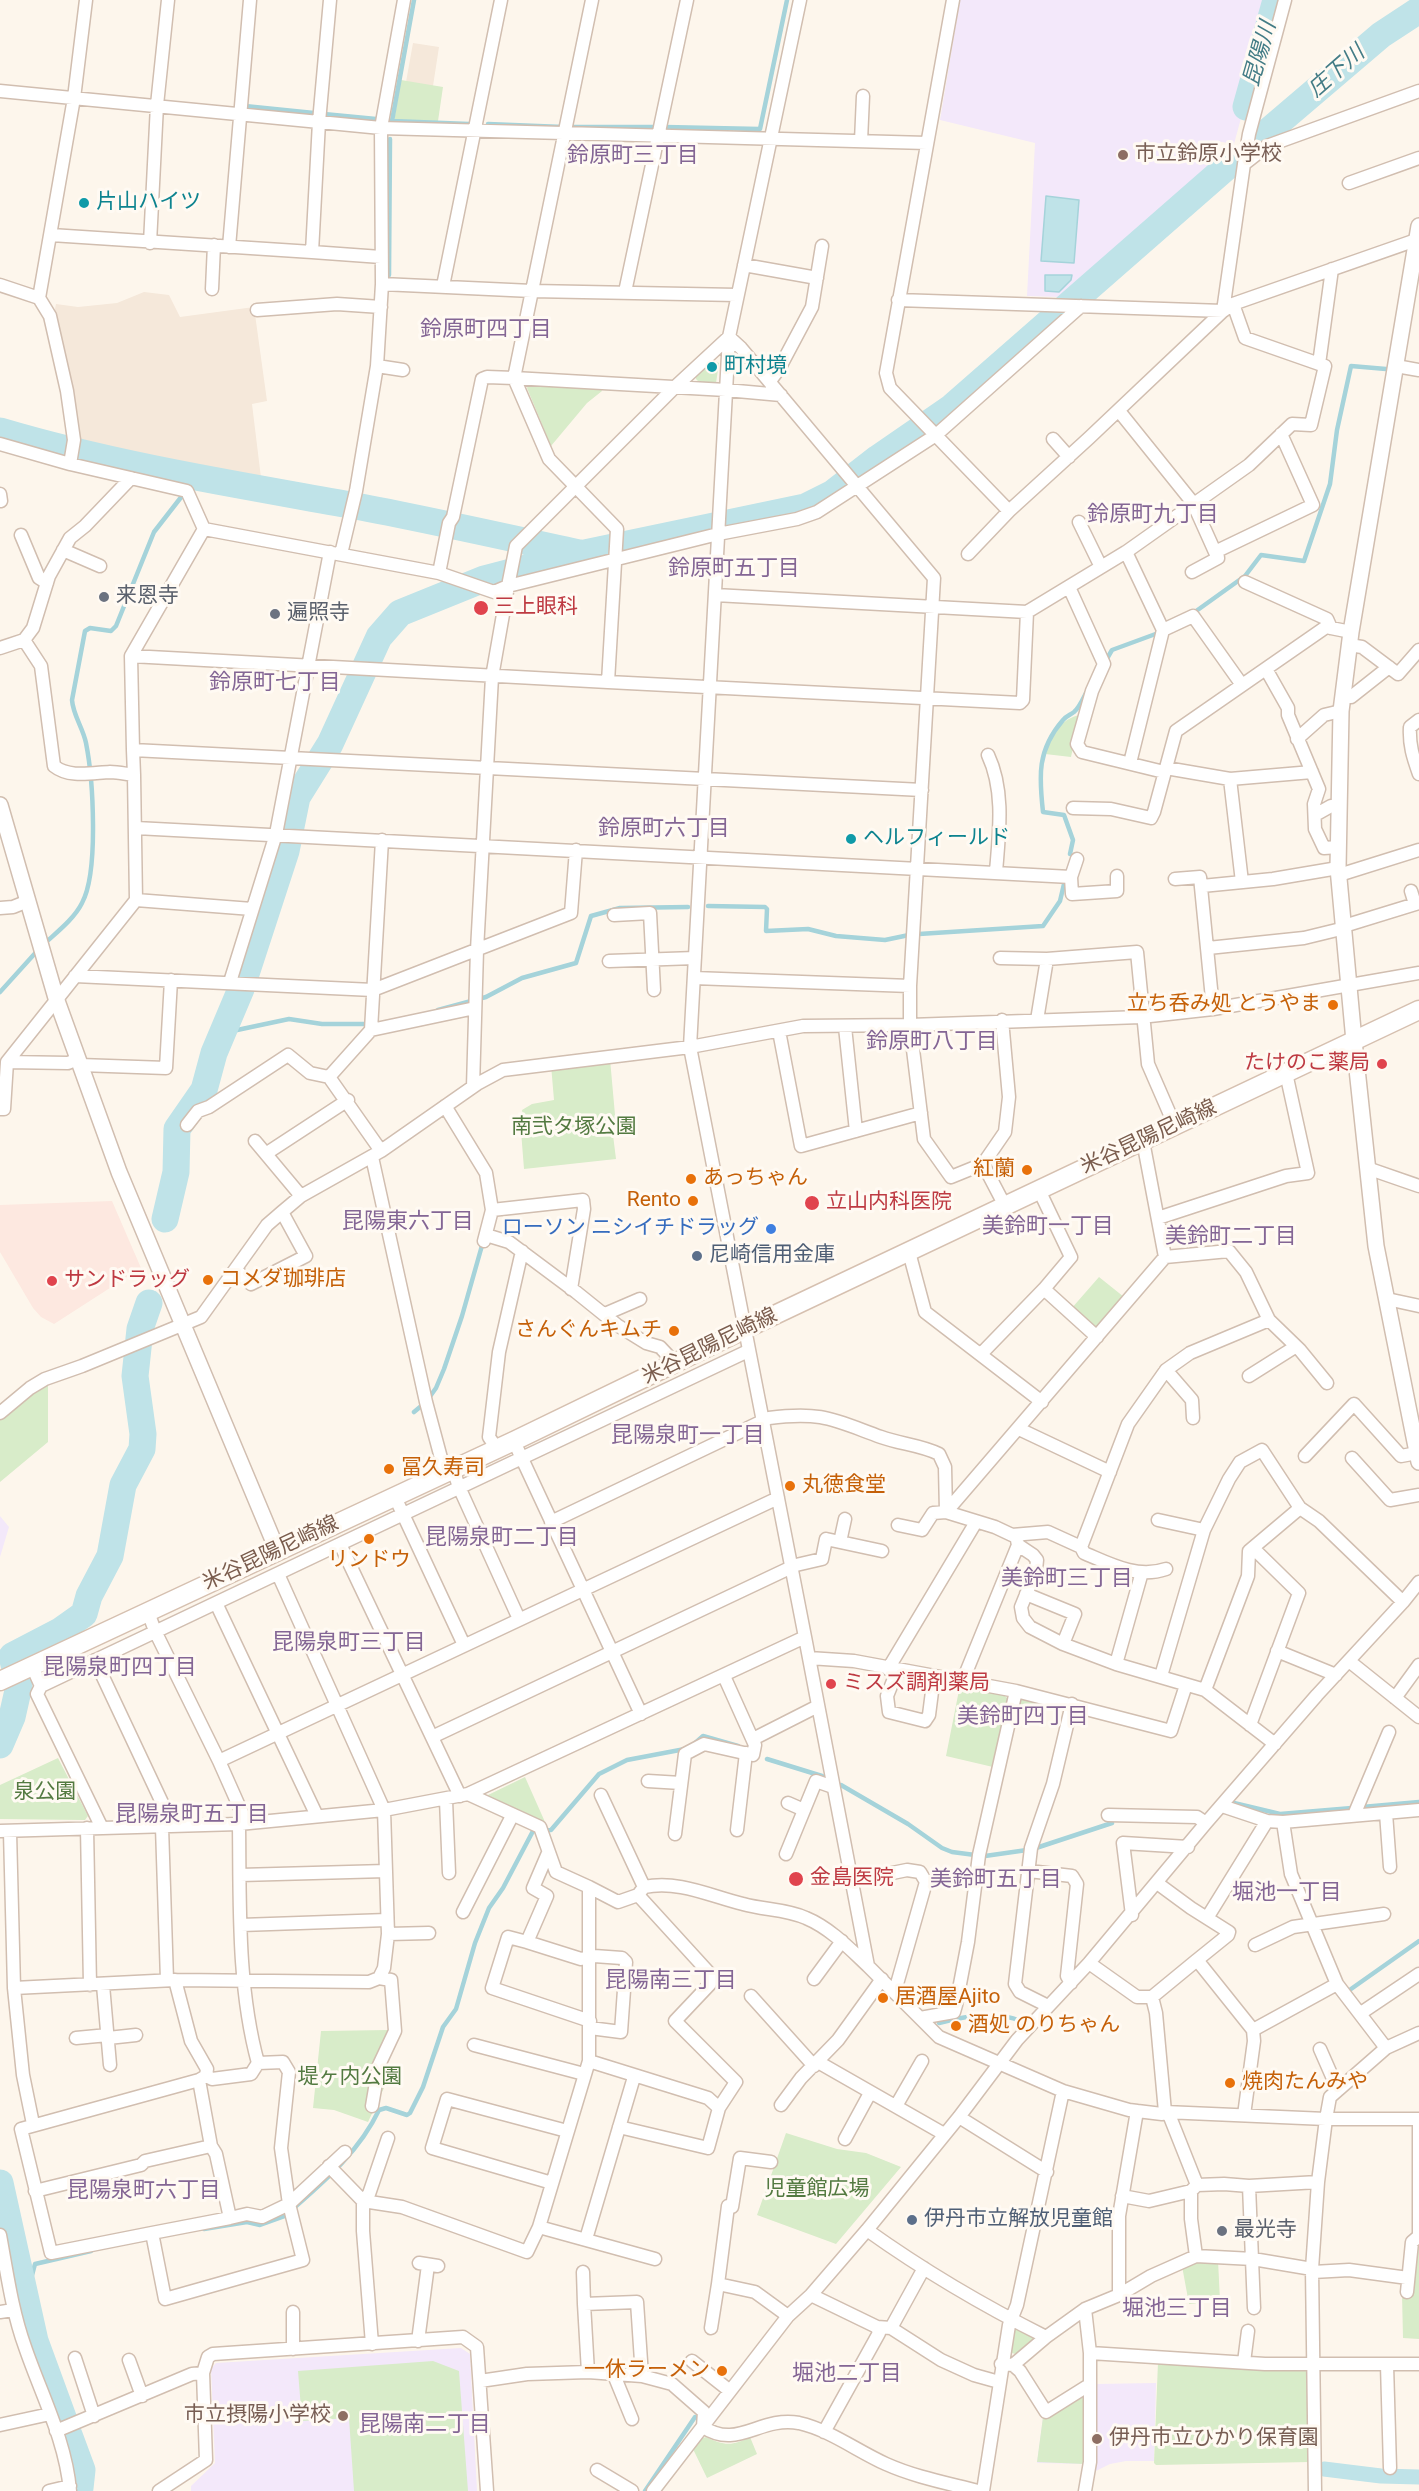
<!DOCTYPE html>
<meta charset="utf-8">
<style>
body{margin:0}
canvas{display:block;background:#fdf6ec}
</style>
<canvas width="1419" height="2491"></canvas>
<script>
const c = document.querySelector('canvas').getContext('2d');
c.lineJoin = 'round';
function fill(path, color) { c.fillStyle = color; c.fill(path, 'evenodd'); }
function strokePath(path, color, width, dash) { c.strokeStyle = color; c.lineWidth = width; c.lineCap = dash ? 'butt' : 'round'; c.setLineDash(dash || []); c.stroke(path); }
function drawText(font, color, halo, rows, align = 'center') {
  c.font = font + ' Roboto,"Noto Sans JP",sans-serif'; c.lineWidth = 6; c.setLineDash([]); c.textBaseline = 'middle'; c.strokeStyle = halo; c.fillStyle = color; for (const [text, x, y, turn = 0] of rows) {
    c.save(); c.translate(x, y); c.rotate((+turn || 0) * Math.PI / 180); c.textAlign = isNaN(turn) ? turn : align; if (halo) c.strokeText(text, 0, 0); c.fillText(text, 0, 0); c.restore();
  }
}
const residential = new Path2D(`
 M413,43L439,47L433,86L406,82Z
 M144,292L169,295L180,317L254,307L267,401L252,404L262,486L177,471L79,448L64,347L54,314L56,304L78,307L117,303Z`);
const commercial = new Path2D(`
 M112,1201L141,1268L54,1324L41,1317L33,1308L0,1252V1205Z`);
const education = new Path2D(`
 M960,0H1273L1234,144L1216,141L1210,166L1060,297L1027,296L1035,143L940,120Z
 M0,1516L9,1527L0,1557Z
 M461,2348L470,2354L477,2491H191V2486L215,2463L211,2369L216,2363Z
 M1156,2383L1154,2461H1126L1110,2464L1094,2472L1085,2464L1037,2463L1043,2417L1095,2384Z`);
const green = new Path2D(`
 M401,80L443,87L438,121H394Z
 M713,360L719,363L716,383L699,382L696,379V373Z
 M529,384L601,389L602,391L587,403L551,446L527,388Z
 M1080,715L1071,757L1045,754C1049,736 1062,718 1080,715Z
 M610,1059L616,1126L612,1127L616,1159L524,1169L521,1131L525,1128L522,1110L532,1104L554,1100L551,1065Z
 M1099,1277L1124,1297L1098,1329L1094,1328L1071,1309Z
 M48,1385V1442L0,1482V1419L26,1396Z
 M960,1685L1004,1695L1008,1699L993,1767L946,1756Z
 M1024,1698L1045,1703L1042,1719L1017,1713L1019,1701Z
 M58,1758L88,1816L85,1820L0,1819V1785Z
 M525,1777L545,1822L486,1796Z
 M389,2030L384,2088L368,2122L334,2110L313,2108L321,2031Z
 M786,2133L837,2149L866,2153L901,2167L836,2244L757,2215Z
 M1417,2243H1419V2339L1403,2338L1402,2294Z
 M1193,2260H1218L1220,2301L1189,2304L1182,2266Z
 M1018,2328L1037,2338V2341L1015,2354L1009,2352L1013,2329Z
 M433,2361L459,2371L468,2491H354L349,2418L302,2421L298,2371Z
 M1158,2362L1305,2370L1310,2374V2462L1156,2465L1154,2463Z
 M1081,2395L1084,2396V2464L1037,2462L1043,2417Z
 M706,2437C724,2446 733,2446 750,2437L757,2454L707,2478L693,2449L700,2439Z`);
const water = new Path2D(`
 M1046,196L1079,200L1074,263L1041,261Z
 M1045,275H1072L1071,280L1059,292L1045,291Z`);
const stream = new Path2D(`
 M414,0L392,121L469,124
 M245,106L314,113
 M324,114L376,119
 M488,124L563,127
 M571,127H653
 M665,127L760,129L787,0
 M389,275L390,139
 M1192,614L1245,576L1261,555L1304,561L1330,484L1337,430L1351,366L1386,369
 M1105,662L1112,650L1161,632
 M1070,854L1073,840L1064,815L1043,812C1039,776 1037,750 1063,720C1066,716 1070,715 1074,712C1079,708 1083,699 1086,693
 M708,906L765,907L767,909L766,931L808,929L836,936L885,940L909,935
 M919,934L1043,926L1060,901L1064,884
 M44,944C57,932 74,919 82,903C99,872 93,778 86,743C83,728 73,715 72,700L85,631L90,628L111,631L116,626L154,532L182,496L193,477
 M0,992L38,950
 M438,1010L486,997L522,978L576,963L591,916L620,908L688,907
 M223,1033L289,1019L322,1024H372
 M414,1412L426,1402L436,1388L444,1369L462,1316L483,1242
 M694,1744L703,1736L738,1746
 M767,1759L822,1776
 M841,1785L908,1824L942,1848L952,1852L975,1855
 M1234,1803L1280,1814L1352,1808
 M1362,1807L1419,1802
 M1036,1848L1112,1823
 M985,1856L1027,1850
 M1351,1989L1419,1941
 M939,2023C967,2016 993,2010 1021,2021
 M295,2207C328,2178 360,2150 379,2110L386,2108L407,2115L410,2113L423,2087L443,2027L456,2009L475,1943L489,1908L503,1888L533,1831L551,1830L599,1774L627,1760L685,1749
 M204,2229L247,2222L260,2225L285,2216
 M26,2298L35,2264L91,2251
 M645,2491L695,2417`);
const canal = new Path2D(`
 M1324,2469L1381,2476L1419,2477`);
const river = new Path2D(`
 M1246,107L1276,0
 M1259,139L1381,35L1419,10
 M0,431C118,466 240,485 361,507C434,521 506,537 579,553
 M165,1219L176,1172L177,1129L204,1090L214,1053L241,989L286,851L297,797L330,744L379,637L400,613L484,579L580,554L805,507L833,493L878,458L952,407L1231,163
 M0,1745L12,1717L19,1686L12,1656L60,1631L84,1614L89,1596L110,1556L123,1485L142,1449L143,1434L135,1376L140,1329L149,1303
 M0,2183L35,2341L65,2423
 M69,2435L82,2470L80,2488`);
const minor = new Path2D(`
 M592,0L514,378L549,459L617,529L608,682L1020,703L1023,700L1027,612
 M800,0L729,337L690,1047L805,1637
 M953,0L886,373L890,388L1009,511
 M0,91L381,128L927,143
 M861,141L863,96
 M1244,164L1249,134L1285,0
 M1349,183L1419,158
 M51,235L312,252L319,122L330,0
 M150,243L157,105L168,0
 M229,247L250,0
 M312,252L381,257
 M744,265L817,278
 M382,284L532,291L737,295
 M0,285L39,298
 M443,286L501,0
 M212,289L214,245
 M625,292L687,0
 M898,300L1223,311L1244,164L1267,146L1419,91
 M257,310L337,304L381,307
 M1319,364L1332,269
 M377,366L403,370
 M1396,366L1419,370
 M770,381L779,369L812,307L822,246
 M1119,411L1193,503L1215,552L1313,505L1281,434
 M1053,439L1069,457
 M0,444L70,464L187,491L204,529L439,573L449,523L453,517L482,379L487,377L514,378L726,390L781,395
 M70,464L74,440L67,391L50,316L39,298L74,98L86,0
 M131,478L85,526L70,538L49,576L33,628L24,640L41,666L54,766C69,778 91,773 110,772C118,772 126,774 134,775L136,900
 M0,494L1,501
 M1079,522L1101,567
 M204,529L131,656L133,750L922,790
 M21,535L39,578L47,583
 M63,550L100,566
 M1126,552L1163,630L1130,763
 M341,554L356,491L377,366L382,284L381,128L404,0
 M968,554L1009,511L1089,438L1223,311L1233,304L1419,239
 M1192,572L1218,558L1217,551
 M439,573L494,592L508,586L492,677L477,950L473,1087
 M1245,582L1327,619L1331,628
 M1069,587L1104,664L1092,691L1077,744L1082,752L1164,772
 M715,595L1027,612L1126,552L1249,465L1292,424L1311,425L1325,366L1245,338L1233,304
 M1163,630L1193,616L1242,685
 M1349,645L1362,647L1398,674L1419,650
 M0,648L24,640
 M131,656L608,682
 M1266,669L1288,708V715L1319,789L1314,804L1315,829L1324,848L1339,847
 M1343,697H1351L1389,667
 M1419,720L1410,727C1409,745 1413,757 1419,774
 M1297,739L1324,715L1341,711
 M133,750L134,775
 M988,755C1005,791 999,834 996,872
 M1166,768L1230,779L1312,772
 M1230,779L1242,882
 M1073,808L1111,809L1151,818L1154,812L1176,731L1326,627L1351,632
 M1315,815L1331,806H1339
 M136,828L1071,877L1077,859
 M1339,875L1419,850
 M1071,877L1072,894L1117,891V876
 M1175,879L1200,877L1213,1009
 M1202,886L1273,879L1338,868
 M1411,891L1415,904
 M0,908L13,907L28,901
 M614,915L650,913L654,990
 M1344,926L1419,903
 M1208,948L1304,938L1345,928
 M1000,958L1047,959L1037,1020
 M1047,959L1137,952L1148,1064L1175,1126
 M609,961L695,958
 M75,976L373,990L571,913L576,850
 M694,978L910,986
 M230,982L276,834L330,552
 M1002,1020L1009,1097L1005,1132L983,1164L1005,1206
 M845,1027L856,1131
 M371,1030L475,1008
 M779,1031L801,1146L921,1113
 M7,1062L68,1063L78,1059
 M80,1065L166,1068L171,980
 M329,1077L371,1030L382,840
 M445,1106L486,1173L492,1210L484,1241
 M0,1109H4L7,1062L136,900L252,909
 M187,1125L198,1111L209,1107L288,1055L310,1073L329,1077L381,1151
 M255,1141L301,1196
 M1143,1141L1165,1257
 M267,1153L348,1100
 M372,1157L426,1402L445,1473
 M983,1164L951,1177L924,1139L910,1025V986L934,578L929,572L741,348L729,337L675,387L516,546L508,586L718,534L797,519L817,512L936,435L1081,306
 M1367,1168L1419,1186
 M492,1210L583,1200L584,1209L571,1289
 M1158,1218L1286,1176L1308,1173L1286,1073
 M486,1235L509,1242L576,1292L617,1325L646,1343L660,1347L676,1364
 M909,1252L925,1312L1042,1402
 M236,1270L251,1284L306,1256L282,1212
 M1044,1289L1097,1337
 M1387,1299L1419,1306
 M605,1314L640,1299
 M1269,1320L1300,1350L1327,1383
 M981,1354L1044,1289L1071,1257L1039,1190
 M1166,1370L1192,1400L1193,1418
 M1249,1376L1295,1347
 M0,1413L30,1388L45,1379L82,1366L201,1317L267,1225L282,1212L301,1196L381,1151L477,1084L503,1070L690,1047L803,1026L910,1025L1141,1017L1213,1009L1419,973
 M1019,1429L1110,1472
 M497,1449L489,1437L499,1352L522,1251
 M518,1450L641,1714
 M1305,1456L1354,1404L1401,1456L1417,1453
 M1352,1458L1390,1500L1419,1495
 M453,1469L459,1487L519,1619
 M395,1497L464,1645
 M1158,1520L1204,1530
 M551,1522L769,1418C822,1411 834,1420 881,1437C900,1444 921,1445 939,1454L945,1467L946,1512L1165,1257L1229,1251L1246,1272L1269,1320L1190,1353L1166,1370L1128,1424L1081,1547L1048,1532L1012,1535L995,1527L946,1512L933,1513L922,1530L898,1525
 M840,1542L845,1519
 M1018,1545L1033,1555L1037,1560L1036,1570L1021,1607L1023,1618L1030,1627L1063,1644L1116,1664L1205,1690L1275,1744
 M1081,1547L1084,1553C1110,1564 1137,1579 1166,1569
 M1026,1594L1075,1614L1063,1644
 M216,1603L317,1816
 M1277,1651L1336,1675
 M809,1658L854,1661L1016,1691L1171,1731L1186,1685
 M95,1660L173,1826
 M1349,1661L1419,1717
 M1116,1664L1142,1572
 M32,1666L41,1686L37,1694L102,1828
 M888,1669L976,1522
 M897,1671L887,1696L889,1712L925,1721L929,1715L934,1676
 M1161,1676L1204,1530L1229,1479L1240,1462L1262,1450L1300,1508L1319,1521L1403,1602
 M963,1680L1018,1545L1017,1540
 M41,1686L340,1544
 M1205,1690L1248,1576L1249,1551L1300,1508
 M1395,1698L1419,1665
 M1250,1725L1299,1593L1253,1548
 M432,1737L796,1565L822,1559L826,1539L882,1551
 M753,1739L818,1706
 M219,1761L778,1498
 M648,1781L681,1783
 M601,1795L644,1887
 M460,1796L340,1544L748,1351
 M446,1800L449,1873
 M788,1803L804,1810
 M1222,1806L1267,1821L1283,1822L1291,1874L1337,1984L1386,2048L1419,2033
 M1386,1813L1390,1867
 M1108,1815L1197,1817L1206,1823
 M1354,1815L1389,1732
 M1283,1822L1419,1810
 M162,1827L167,1980
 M87,1828L90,1985
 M737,1830L746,1753
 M0,1831L239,1824L384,1810L468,1794L805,1637L868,1966L939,2037L1063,2091L1129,2110L1162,2114L1165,2112L1326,2119H1419
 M10,1832L14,1988L23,2075L33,2124
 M675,1834L685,1754L704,1744L753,1755L755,1745L724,1676
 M548,1853L533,1888L547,1896L527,1942L508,1937L492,1988L590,2021
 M786,1854L816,1781L833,1787
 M1029,1871L1072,1876L1077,1884L1067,1976L1071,1983
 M240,1875L386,1871
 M853,1881L907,1870L920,1872L926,1882L895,1991
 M1157,1883L1191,1908L1229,1932L1228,1935L1197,1960L1253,2030
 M589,1887L618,1902L638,1895L644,1887C679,1880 710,1896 743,1904C764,1910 786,1909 806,1918C830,1928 849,1948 868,1966
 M463,1912L512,1816
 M1132,1915L1123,1843L1188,1847
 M1207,1918L1267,1821
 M241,1925L387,1920
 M388,1934L429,1933
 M527,1942L581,1959L594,1956L622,1958L626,1962L621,2032L590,2028
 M1255,1945L1293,1927L1384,1914
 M1089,1963L1137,1997H1152L1156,2013L1165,2112L1170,2117L1197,2185
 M814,1979L842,1941
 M175,1980L369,1982L379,1978L384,1968L388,1934L384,1810L278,1574
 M103,1985L110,2065
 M14,1988L175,1980L191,2041L207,2069L206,2076L199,2080L211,2146
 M751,1996L814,2066
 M1152,1997L1197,1960
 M1048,2006L1020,1992L1015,1984L1031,1848L1053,1784L1072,1704
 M1361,2013L1419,1974
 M920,2018L954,2012L956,2005L968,1942L979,1855L1016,1691
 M76,2038L108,2035
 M108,2038L136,2035
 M474,2045L584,2074
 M1320,2049L1338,2090
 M589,2061L708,2098L719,2108
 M818,2062L944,2134
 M206,2076L212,2079L251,2074L258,2063
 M781,2105L801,2078L838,2040L882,1979
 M372,2106L379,2065L395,2031L391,1980L379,1978
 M896,2106L922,2061
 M1244,2115L1254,2041L1253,2030L1337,1984
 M959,2117L1047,2172
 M1419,2119V2236
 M619,2127L708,2148L719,2108L736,2082L675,2021L710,1984L711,1975L638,1895
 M388,2138L369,2194L363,2201L402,2207L527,2252L539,2227L589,2061V1887L556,1872L540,1827L468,1794
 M845,2139L870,2093
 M771,2162L740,2158L732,2207L728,2206L718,2284L755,2292L788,2316
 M329,2166L363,2201V2231L372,2344
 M552,2183L432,2148L447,2099L567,2131
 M1249,2186L1254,2308
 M35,2191L141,2165L145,2161L211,2146L216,2154L230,2218L152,2233L165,2299L303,2260L289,2204L281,2148L289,2072L283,2062L258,2063C237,1986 240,1903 239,1824L243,1815L219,1761L155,1631L148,1612
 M1191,2191V2219L1196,2256
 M1122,2196L1149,2201L1191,2191L1197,2185L1224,2184L1249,2186L1318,2182
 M230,2218L247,2214L262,2217L289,2204L345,2152
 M539,2227L655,2259
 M867,2230C923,2270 984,2306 1046,2337
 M152,2233L51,2253L21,2129L199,2080
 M0,2235C7,2273 12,2311 25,2347C41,2394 66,2441 70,2491
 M586,2239L634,2077
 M419,2263L438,2266
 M583,2272L584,2304
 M1313,2272L1349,2270L1408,2278
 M1407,2292L1412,2242L1419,2236
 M811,2295L877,2327L891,2328L941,2360L974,2375L999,2382
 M1119,2295V2216L1137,2111
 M1085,2309L1090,2353V2462L1085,2491
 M0,2312L13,2310
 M293,2312V2349
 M711,2328L718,2284
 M891,2328L924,2268
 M418,2341L428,2265
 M1090,2353L1265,2364H1419
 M75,2358L94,2416
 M129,2360L142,2396
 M692,2361L730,2391
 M1244,2362L1248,2331
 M1001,2364L1013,2365L1046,2337L1085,2309L1119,2295L1151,2276L1196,2256L1253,2259L1312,2269
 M1013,2365L1020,2371L1046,2412L1089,2385
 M1387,2365L1390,2468
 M588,2372L584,2304L637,2302L642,2376
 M614,2375L632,2419
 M480,2381L527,2374L588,2372L642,2376L672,2384L704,2412L703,2427C738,2450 759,2416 799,2423C830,2430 857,2451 886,2464C915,2477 947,2483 978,2491
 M0,2425L50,2414
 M56,2431L192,2374L203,2373
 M824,2432L879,2333L877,2327
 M597,2470L632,2491
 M49,2491L70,2486
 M159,2491L206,2460L203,2373L208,2357L213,2354L463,2337L477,2347L487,2491
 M653,2491L788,2316L811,2295L867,2230L959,2117L1017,2040L1089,1963L1206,1823L1317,1695L1403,1602L1419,1582
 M983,2491L1009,2325L1017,2305L1063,2091
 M1315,2491L1312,2269L1318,2182L1326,2119L1330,2097L1386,2048`);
const tertiary = new Path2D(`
 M1419,226L1351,632L1341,711L1338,868L1354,1041L1376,1246L1419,1462
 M0,805L56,998L119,1172L278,1552`);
const secondary = new Path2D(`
 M0,1681L516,1440L745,1329L1419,1010`);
const markers = [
 [1123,155,6,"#8d6e63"],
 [84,203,6,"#0f9aa8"],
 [712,367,6,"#0f9aa8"],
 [104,597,6,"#6b7280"],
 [481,608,8,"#e0444e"],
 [275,614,6,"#6b7280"],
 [851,839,6,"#0f9aa8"],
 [1333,1005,6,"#e8710a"],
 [1382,1064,6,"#e0444e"],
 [1027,1170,6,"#e8710a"],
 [691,1179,6,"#e8710a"],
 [693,1201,6,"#e8710a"],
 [812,1203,8,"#e0444e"],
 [771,1229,6,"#3f7fe0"],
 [697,1256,6,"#5c6f8a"],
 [208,1280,6,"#e8710a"],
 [52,1281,6,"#e0444e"],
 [674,1331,6,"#e8710a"],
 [389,1469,6,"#e8710a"],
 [790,1486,6,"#e8710a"],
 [369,1539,6,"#e8710a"],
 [831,1684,6,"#e0444e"],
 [796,1879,8,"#e0444e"],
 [883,1998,6,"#e8710a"],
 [956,2026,6,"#e8710a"],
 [1230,2083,6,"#e8710a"],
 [912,2220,6,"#5c6f8a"],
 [1222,2231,6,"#6b7280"],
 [722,2371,6,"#e8710a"],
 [343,2416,6,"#8d6e63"],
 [1097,2439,6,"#8d6e63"]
];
const educationNames = [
 ["市立鈴原小学校",1135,155],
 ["市立摂陽小学校",331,2416,"right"],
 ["伊丹市立ひかり保育園",1109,2439]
];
const cultureNames = [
 ["片山ハイツ",96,203],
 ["町村境",724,367],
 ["ヘルフィールド",863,839]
];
const worshipNames = [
 ["来恩寺",116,597],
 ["遍照寺",287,614],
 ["最光寺",1234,2231]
];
const healthNames = [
 ["三上眼科",494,608],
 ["たけのこ薬局",1370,1064,"right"],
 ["立山内科医院",826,1203],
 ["サンドラッグ",64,1281],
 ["ミスズ調剤薬局",843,1684],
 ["金島医院",810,1879]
];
const foodNames = [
 ["立ち呑み処 とうやま",1321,1005,"right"],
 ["紅蘭",1015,1170,"right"],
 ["あっちゃん",703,1179],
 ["Rento",681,1201,"right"],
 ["コメダ珈琲店",220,1280],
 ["さんぐんキムチ",662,1331,"right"],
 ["冨久寿司",401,1469],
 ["丸徳食堂",802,1486],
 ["リンドウ",369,1561,"center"],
 ["居酒屋Ajito",895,1998],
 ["酒処 のりちゃん",968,2026],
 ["焼肉たんみや",1242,2083],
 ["一休ラーメン",710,2371,"right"]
];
const parkNames = [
 ["南弐タ塚公園",574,1128],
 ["泉公園",45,1793],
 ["堤ヶ内公園",350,2078],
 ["児童館広場",817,2190]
];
const streetNames = [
 ["米谷昆陽尼崎線",1149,1138,-25],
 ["米谷昆陽尼崎線",710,1347,-26],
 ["米谷昆陽尼崎線",271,1554,-25]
];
const shopNames = [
 ["ローソン ニシイチドラッグ",759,1229]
];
const serviceNames = [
 ["尼崎信用金庫",709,1256],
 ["伊丹市立解放児童館",924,2220]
];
const waterNames = [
 ["昆陽川",1261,54,-74],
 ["庄下川",1337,72,-41]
];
const neighbourhoodNames = [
 ["鈴原町三丁目",633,156],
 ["鈴原町四丁目",486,330],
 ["鈴原町九丁目",1153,515],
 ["鈴原町五丁目",734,569],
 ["鈴原町七丁目",275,683],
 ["鈴原町六丁目",664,829],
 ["鈴原町八丁目",932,1042],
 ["昆陽東六丁目",408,1222],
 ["美鈴町一丁目",1048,1227],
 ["美鈴町二丁目",1231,1237],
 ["昆陽泉町一丁目",688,1436],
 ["昆陽泉町二丁目",502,1538],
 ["美鈴町三丁目",1067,1579],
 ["昆陽泉町三丁目",349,1643],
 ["昆陽泉町四丁目",120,1668],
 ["美鈴町四丁目",1023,1717],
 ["昆陽泉町五丁目",192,1815],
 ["美鈴町五丁目",996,1880],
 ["堀池一丁目",1287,1893],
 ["昆陽南三丁目",671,1981],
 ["昆陽泉町六丁目",144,2191],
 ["堀池三丁目",1177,2309],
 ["堀池二丁目",847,2374],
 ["昆陽南二丁目",425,2425]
];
fill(residential, '#f5e8da');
fill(commercial, '#fde8e0');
fill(education, '#f3e8fa');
fill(green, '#d8ecc9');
fill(water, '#bfe3e8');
strokePath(water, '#a5d3da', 1.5);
strokePath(stream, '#a5d3da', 4.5);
strokePath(canal, '#bfe3e8', 15);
strokePath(river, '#bfe3e8', 27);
strokePath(minor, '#d1beb0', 15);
strokePath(tertiary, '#d1beb0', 18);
strokePath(secondary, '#d6c0b0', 21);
strokePath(minor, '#fff', 12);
strokePath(tertiary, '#fff', 15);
strokePath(secondary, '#fff', 18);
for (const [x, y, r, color] of markers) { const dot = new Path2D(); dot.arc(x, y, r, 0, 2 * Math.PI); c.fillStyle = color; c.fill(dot); strokePath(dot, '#fffaf3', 2); }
drawText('21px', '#785e54', '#fffaf3', educationNames, 'left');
drawText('21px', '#0d838f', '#fffaf3', cultureNames, 'left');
drawText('21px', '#5b616d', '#fffaf3', worshipNames, 'left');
drawText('21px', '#be3a42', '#fffaf3', healthNames, 'left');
drawText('21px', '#c56008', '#fffaf3', foodNames, 'left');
drawText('21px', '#537a41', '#fffaf3', parkNames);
drawText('21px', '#7a5c4d', '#fffaf3', streetNames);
drawText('21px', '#366cbe', '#fffaf3', shopNames, 'right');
drawText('21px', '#4e5e75', '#fffaf3', serviceNames, 'left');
drawText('italic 22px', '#437c86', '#fffaf3', waterNames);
drawText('22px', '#846695', '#fffaf3', neighbourhoodNames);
</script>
